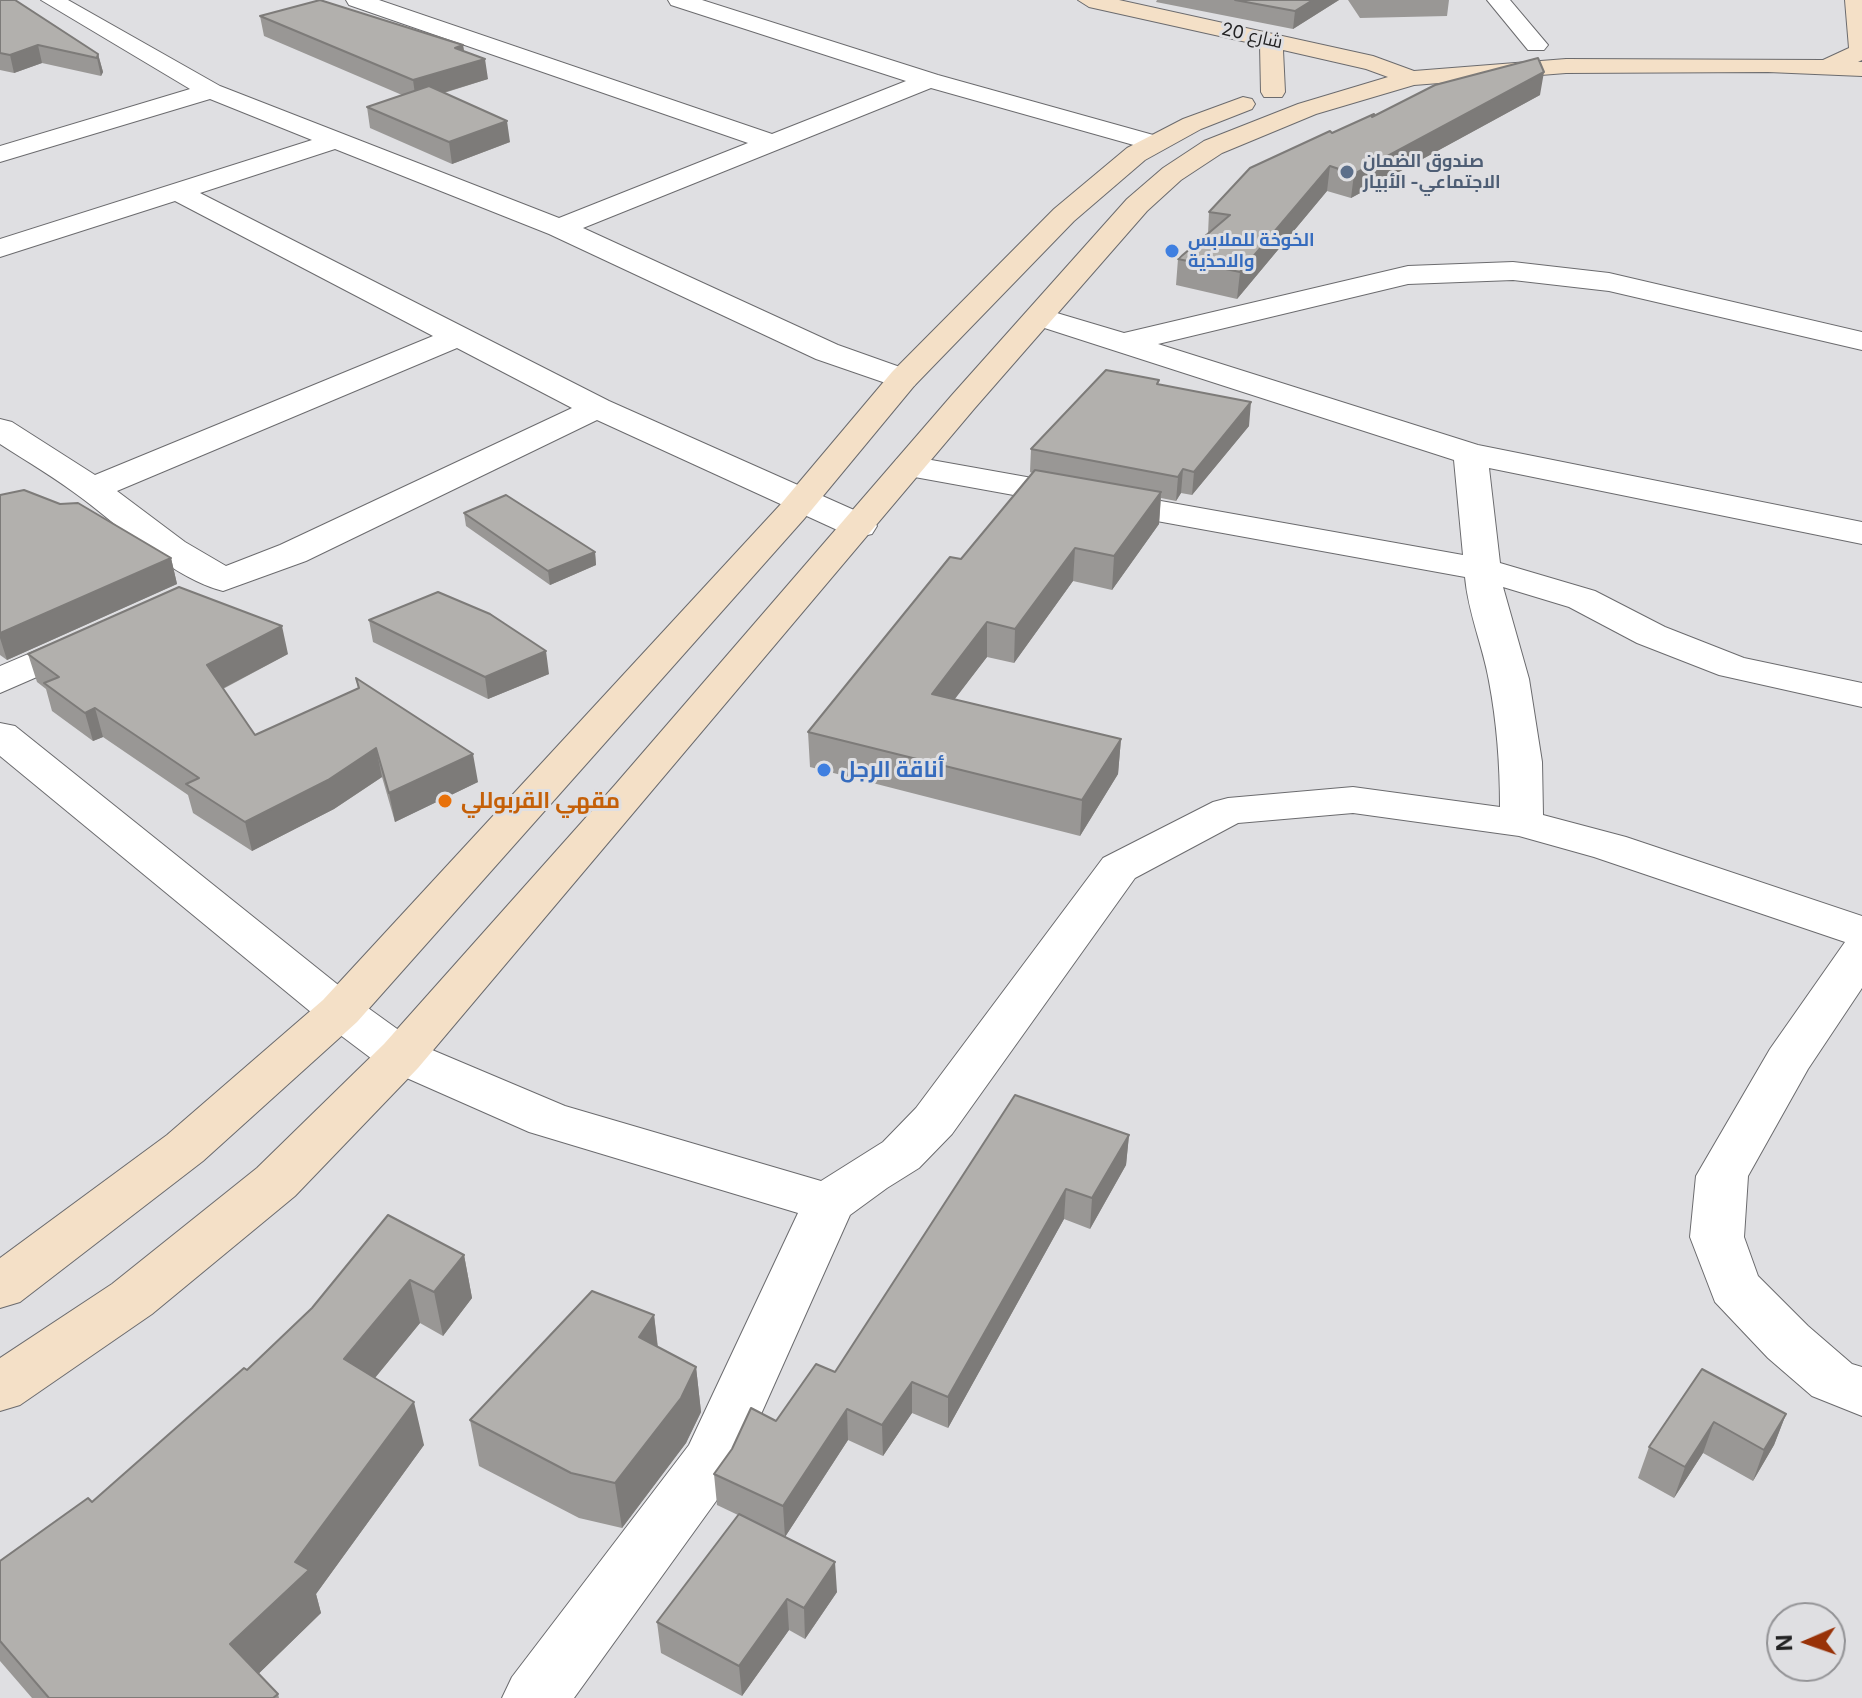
<!DOCTYPE html>
<meta charset="utf-8">
<style>
body{margin:0}
#map{position:relative;width:1862px;height:1698px;overflow:hidden;background:#dfdfe2;font-family:Inter,sans-serif}
canvas{display:block}
.north{position:absolute;left:1766px;top:1602px;width:80px;height:80px;box-sizing:border-box;background:#dfdfe2;border:2px solid #939396;border-radius:50%;rotate:268deg;font-size:22px;font-weight:700;line-height:32px;text-align:center;color:#222223}
.north::after{content:'';display:block;margin:auto;width:28px;height:36px;background:#983208;clip-path:polygon(50% 0,100% 100%,50% 72%,0 100%)}
</style>
<div id="map">
<canvas width="1862" height="1698"></canvas>
<div class="north">N</div>
</div>
<script>
const c = document.querySelector('canvas').getContext('2d');
c.lineJoin = 'round';
function strokePath(path, color, width, dash) { c.strokeStyle = color; c.lineWidth = width; c.lineCap = dash ? 'butt' : 'round'; c.setLineDash(dash || []); c.stroke(path); }
function fill(path, color) { c.fillStyle = color; c.fill(path, 'evenodd'); }
function drawText(font, color, halo, rows, align = 'center') {
  c.font = font + ' Inter,Cairo,sans-serif'; c.lineWidth = 6; c.setLineDash([]); c.textBaseline = 'middle'; c.strokeStyle = halo; c.fillStyle = color; for (const [text, x, y, turn = 0] of rows) {
    c.save(); c.translate(x, y); c.rotate((+turn || 0) * Math.PI / 180); c.textAlign = isNaN(turn) ? turn : align; if (halo) c.strokeText(text, 0, 0); c.fillText(text, 0, 0); c.restore();
  }
}
const street = new Path2D(`
 M41,0H68L220,86L559,218L748,143L349,5L346,0H379L772,134L906,81L671,5L668,0H702L938,75L1164,138L1168,143L1164,148L1155,151L931,88L583,228L838,345L914,372L919,379L914,386L903,389L816,359L549,234L335,149L200,193L609,401L872,518L877,526L872,534L859,537L846,534L597,420L306,561L223,591C174,579 123,529 83,499C57,479 28,462 0,444V419L12,422L95,475L433,336L175,201L0,257V239L312,140L210,99L0,162V146L190,89ZM457,348L572,408L280,545L226,566L185,542L117,491Z
 M1487,0H1510L1548,45L1544,50H1528Z
 M1513,262L1609,273L1862,332V350L1609,291L1513,280L1408,284L1158,344L1478,445L1862,522V544L1489,468L1500,563L1595,591L1665,627L1744,658L1862,683V707L1719,675L1637,643L1569,607L1503,587L1529,679L1542,762L1543,815L1626,837L1862,916V988L1808,1069L1748,1176L1744,1237L1758,1276L1808,1326L1852,1364L1862,1367V1416L1812,1396L1768,1358L1715,1302L1690,1237L1696,1176L1770,1049L1845,942L1594,857L1519,836L1353,813L1238,823L1135,878L952,1134L919,1168L887,1188L850,1215L732,1479L574,1698H502L512,1677L689,1445L798,1213L529,1132L384,1068L323,1022L0,756V723L15,726L357,1000L418,1044L565,1106L821,1181L883,1142L916,1108L1103,858L1213,802L1228,798L1353,787L1500,807C1500,765 1497,723 1489,681C1483,646 1468,613 1465,577L909,476L897,473L892,466L897,459L909,456L1463,555L1454,460L1029,323L1025,317L1029,311L1040,308L1124,333L1408,266Z
 M85,630L99,634L104,642L99,650L0,693V666Z`);
const secondary = new Path2D(`
 M1078,0H1119L1373,56L1414,71L1566,59L1823,60L1849,48L1845,0H1862V60L1858,62H1862V76L1768,72L1566,73L1414,85L1316,114L1222,153L1181,180L1147,211L974,409L418,1068L295,1196L152,1314L20,1405L0,1411V1358L112,1284L257,1168L384,1044L614,786L952,395L1127,199L1163,168L1204,141L1298,104L1388,77L1366,69L1283,50L1285,92L1282,97H1264L1261,92L1260,45L1089,7Z
 M1243,97L1252,99L1255,104L1252,109L1201,129L1145,160L1074,221L914,386L804,519L357,1022L203,1161L20,1302L0,1308V1258L167,1135L323,1000L780,505L892,372L1054,209L1127,148L1183,119Z`);
const wall = new Path2D(`
 M0,0L98,54L103,72L101,76L42,63L14,73L0,70Z
 M1157,0H1339L1293,29L1156,2Z
 M1348,0H1449L1447,16L1360,18Z
 M260,16L463,45L464,51L488,79L444,93L510,142L452,164L370,128L367,107L402,95L264,36Z
 M1540,95L1351,198L1327,191L1237,299L1176,285L1178,259L1208,234L1209,212L1332,133L1374,116Z
 M1159,384L1249,426L1192,495L1181,493L1176,501L1161,498L1159,524L1112,590L1073,581L1014,663L987,657L954,699L1121,739L1118,774L1080,836L810,767L808,732L961,559L1032,473L1030,472L1031,449Z
 M0,495L171,558L177,584L7,660L0,655Z
 M464,513L595,552L596,565L550,585L466,526Z
 M369,620L549,674L488,699L373,642Z
 M28,654H288L223,689L255,735L358,688L356,678L478,782L395,822L382,777L334,809L252,851L193,813L188,795L103,737L93,741L52,711L46,689L37,682Z
 M1129,1135L1126,1165L1090,1229L1064,1219L948,1428L912,1413L883,1456L848,1440L785,1537L837,1592L805,1639L789,1630L742,1696L661,1653L657,1622L738,1515L717,1505L714,1474L776,1421Z
 M464,1255L472,1298L443,1336L420,1323L375,1378L424,1445L316,1594L321,1613L258,1674L278,1694L279,1698H32L0,1661V1561L92,1502L247,1370L312,1308Z
 M654,1315L658,1347L696,1367L701,1412L686,1443L622,1528L579,1518L479,1466L470,1420Z
 M1702,1369L1786,1414L1774,1445L1753,1481L1703,1453L1674,1498L1638,1478L1649,1447Z`);
const shadedWall = new Path2D(`
 M1313,0H1339L1293,29L1295,11Z
 M38,45L42,63L14,73L10,55Z
 M463,45L466,65L485,59L488,79L416,101L413,80L455,48Z
 M98,54L103,72L101,76L97,58Z
 M1544,72L1540,95L1351,198L1354,174Z
 M507,121L510,142L452,164L449,142Z
 M1330,166L1327,191L1237,299L1240,272Z
 M1251,402L1249,426L1192,495L1194,472Z
 M1183,469L1181,493L1176,501L1178,477Z
 M1161,492L1159,524L1112,590L1114,556Z
 M1075,548L1073,581L1014,663L1015,629Z
 M595,552L596,565L550,585L548,571Z
 M171,558L177,584L7,660L0,638V633Z
 M987,622V657L932,729V694Z
 M282,626L288,654L214,693L207,665Z
 M546,651L549,674L488,699L485,677Z
 M95,708L103,737L93,741L85,713Z
 M1121,739L1118,774L1080,836L1082,800Z
 M376,748L382,777L334,809L252,851L245,822Z
 M473,754L478,782L395,822L389,793Z
 M1129,1135L1126,1165L1090,1229L1092,1198Z
 M1066,1189L1064,1219L948,1428V1397Z
 M464,1255L472,1298L443,1336L434,1292Z
 M410,1280L420,1323L355,1402L344,1359Z
 M654,1315L659,1360L639,1337Z
 M696,1367L701,1412L686,1443L622,1528L615,1483Z
 M912,1382V1413L883,1456L882,1425Z
 M414,1402L424,1445L316,1594L321,1613L245,1687L230,1644L295,1562Z
 M847,1409L848,1440L785,1537L783,1506Z
 M1786,1414L1774,1445L1753,1481L1764,1450Z
 M1714,1422L1703,1453L1674,1498L1685,1467Z
 M835,1562L837,1592L805,1639L804,1608Z
 M787,1599L789,1630L742,1696L739,1666Z`);
const building = new Path2D(`
 M0,0H15L98,54L97,58L38,45L10,55L0,53Z
 M320,0L463,45L455,48L485,59L413,80L260,16Z
 M1235,0H1313L1295,11Z
 M1538,58L1544,72L1354,174L1330,166L1240,272L1178,259L1230,215L1209,212L1250,168L1330,131L1332,133L1374,114L1372,117L1435,85Z
 M429,86L507,121L449,142L367,107Z
 M1106,370L1159,380L1157,384L1251,402L1194,472L1183,469L1178,477L1031,449Z
 M1035,470L1161,492L1114,556L1075,548L1015,629L987,622L932,694L1121,739L1082,800L808,732L950,557L961,559Z
 M24,490L60,504L78,503L171,558L0,633V495Z
 M506,495L595,552L548,571L464,513Z
 M179,587L282,626L207,665L255,735L359,688L356,678L473,754L389,793L376,748L328,780L245,822L186,784L199,778L95,708L85,713L44,683L59,677L28,654Z
 M438,592L490,614L546,651L485,677L369,620Z
 M1015,1095L1129,1135L1092,1198L1066,1189L948,1397L912,1382L882,1425L847,1409L783,1506L714,1474L732,1449L751,1408L776,1421L816,1364L835,1372Z
 M388,1215L464,1255L434,1292L410,1280L344,1359L414,1402L295,1562L309,1570L230,1644L278,1694L273,1698H49L0,1641V1561L88,1498L92,1502L244,1368L247,1370L312,1308Z
 M592,1291L654,1315L639,1337L696,1367L681,1398L615,1483L571,1473L470,1420Z
 M1702,1369L1786,1414L1764,1450L1714,1422L1685,1467L1649,1447Z
 M739,1514L835,1562L804,1608L787,1599L739,1666L657,1622Z`);
const markers = [
 [1347,172,8,"#5c6f8a"],
 [1172,251,8,"#3f7fe0"],
 [824,770,8,"#3f7fe0"],
 [445,801,8,"#e8710a"]
];
const farStreetnames = [
 ["شارع 20",1252,36,13]
];
const farServicenames = [
 ["صندوق الضمان",1363,162],
 ["الاجتماعي- الأبيار",1363,183]
];
const farShopnames = [
 ["الخوخة للملابس",1188,241],
 ["والاحذية",1188,262]
];
const shopNames = [
 ["أناقة الرجل",840,770]
];
const foodNames = [
 ["مقهي القربوللي",461,801]
];
strokePath(street, '#6b6b6e', 2);
strokePath(secondary, '#6b6b6e', 2);
fill(street, '#fff');
fill(secondary, '#f4e0c7');
fill(wall, '#999795');
fill(shadedWall, '#7d7b79');
fill(building, '#b2b0ad');
strokePath(building, '#7d7b79', 2);
for (const [x, y, r, color] of markers) { const dot = new Path2D(); dot.arc(x, y, r, 0, 2 * Math.PI); c.fillStyle = color; c.fill(dot); strokePath(dot, '#dfdfe2', 3); }
drawText('18px', '#222223', '#dfdfe2', farStreetnames);
drawText('bold 18px', '#4e5e75', '#dfdfe2', farServicenames, 'left');
drawText('bold 18px', '#366cbe', '#dfdfe2', farShopnames, 'left');
drawText('bold 22px', '#366cbe', '#dfdfe2', shopNames, 'left');
drawText('bold 22px', '#c56008', '#dfdfe2', foodNames, 'left');
</script>
